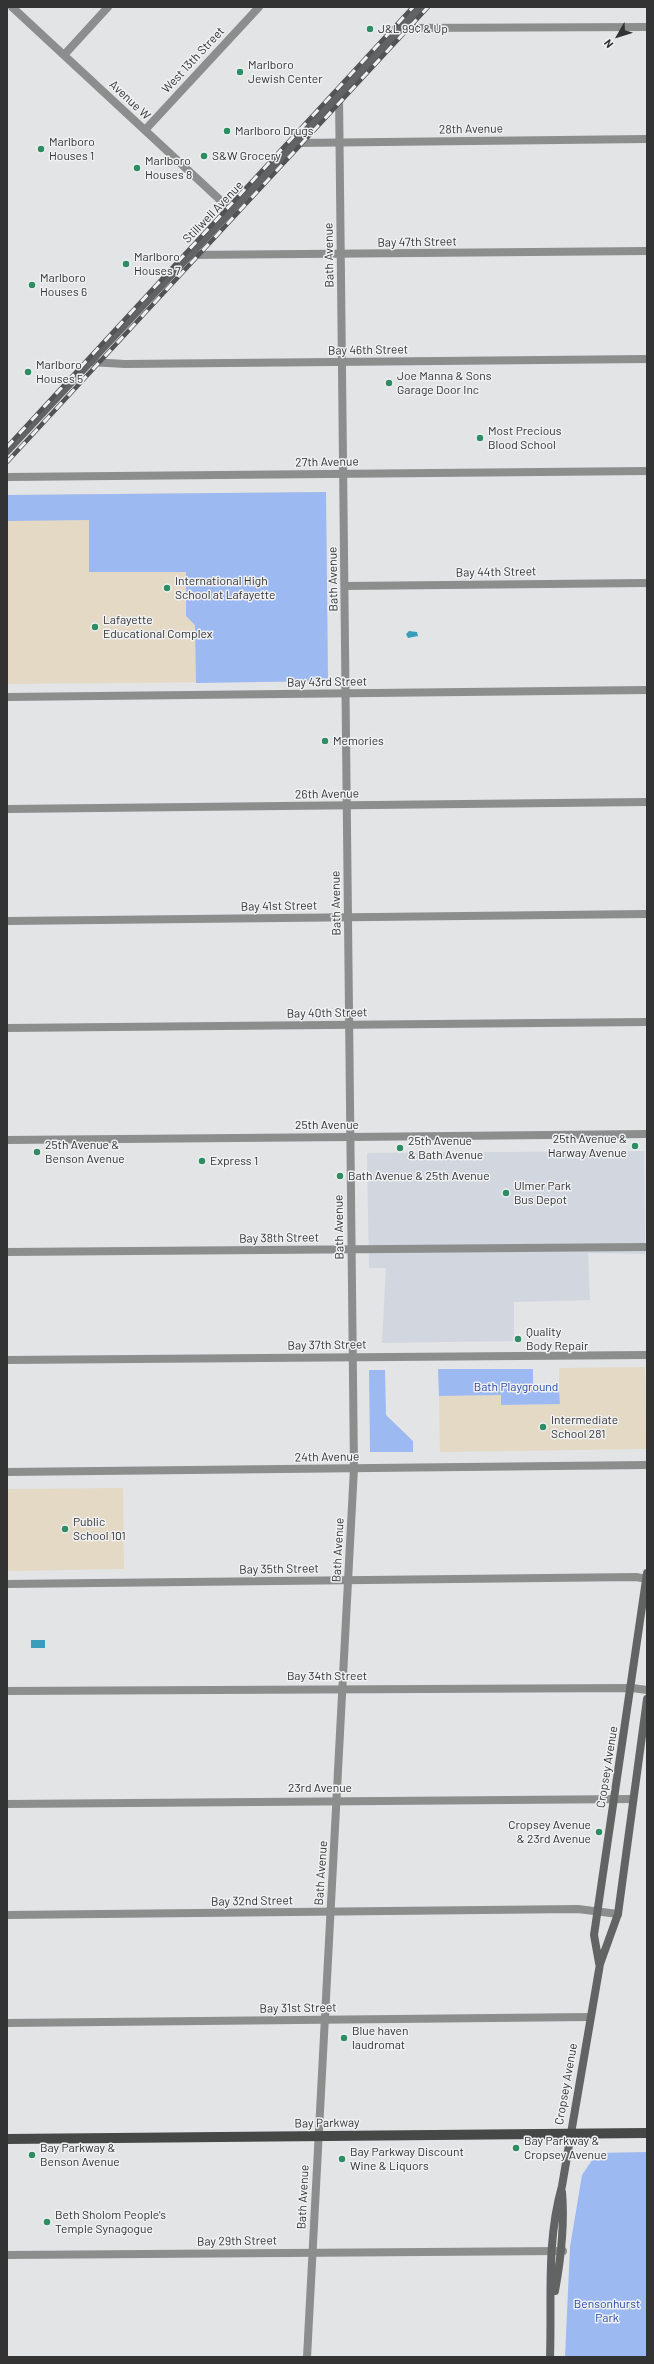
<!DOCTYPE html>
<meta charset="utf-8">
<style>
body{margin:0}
#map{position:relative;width:654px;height:2364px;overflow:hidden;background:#e2e4e6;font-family:Barlow,sans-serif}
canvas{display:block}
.frame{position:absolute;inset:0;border:8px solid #333334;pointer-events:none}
.north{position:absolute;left:598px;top:16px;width:40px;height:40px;-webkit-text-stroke:3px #f0f1f3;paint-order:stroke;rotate:231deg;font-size:11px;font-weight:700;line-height:16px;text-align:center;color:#333334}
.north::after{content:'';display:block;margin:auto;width:14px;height:18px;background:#333334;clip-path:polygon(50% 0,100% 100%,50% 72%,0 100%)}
</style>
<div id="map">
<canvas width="654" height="2364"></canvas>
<div class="frame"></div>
<div class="north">N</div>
</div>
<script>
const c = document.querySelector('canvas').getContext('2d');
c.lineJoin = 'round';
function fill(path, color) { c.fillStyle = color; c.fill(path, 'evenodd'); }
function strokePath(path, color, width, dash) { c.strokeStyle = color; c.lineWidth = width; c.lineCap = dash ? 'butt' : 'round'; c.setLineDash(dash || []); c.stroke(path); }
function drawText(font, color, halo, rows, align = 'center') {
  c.font = font + ' Barlow,sans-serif'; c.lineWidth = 3; c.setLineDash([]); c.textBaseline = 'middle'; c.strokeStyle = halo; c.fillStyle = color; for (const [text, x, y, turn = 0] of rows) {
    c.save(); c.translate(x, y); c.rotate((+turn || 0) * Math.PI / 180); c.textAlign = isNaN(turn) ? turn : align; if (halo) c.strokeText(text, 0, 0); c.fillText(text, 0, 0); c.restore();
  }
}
const built = new Path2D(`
 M644,1151L645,1254L588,1253L590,1300L514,1302V1341L382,1343L386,1268H369L367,1153Z`);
const education = new Path2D(`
 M326,492L328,681L7,684V495Z
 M645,1367L646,1449L440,1452L439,1396L501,1395L502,1405L559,1404V1368Z
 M123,1488L124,1569L7,1571V1489Z`);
const green = new Path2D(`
 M326,492L328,681L196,683L195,625L186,616V572H89V520L7,521V495Z
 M438,1369H533V1391H559L560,1404L501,1405V1395L439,1396Z
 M369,1370H385L386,1415L413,1441V1452H370Z
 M647,2152V2357H565L570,2247L582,2175L597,2153Z`);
const water = new Path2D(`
 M409,631L417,632L418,636L408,638L406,634Z
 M31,1640H45V1648H31Z`);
const minor = new Path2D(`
 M12,7L232,211
 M401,28L647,27
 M64,55L108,7
 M145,130L259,7
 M296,143L647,139
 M187,255L647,251
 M89,362L125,364L647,359
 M7,477L647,471
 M345,586L647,583
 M7,697L647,690
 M7,809L647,802
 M7,921L647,914
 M7,1028L647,1022
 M7,1140L350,1137
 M7,1252L647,1247
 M7,1360L647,1355
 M7,1472L647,1465
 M7,1584L636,1577L647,1579
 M7,1691L632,1688L647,1690
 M7,1804L633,1799
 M7,1915L578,1909L618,1914
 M7,2023L589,2017
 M7,2255L563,2251`);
const tertiary = new Path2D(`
 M350,1137L647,1134
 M307,2357L354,1468L339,95`);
const secondary = new Path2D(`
 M7,451L421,7
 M599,1963L594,1935L647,1573
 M555,2291C561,2258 565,2226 562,2192
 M550,2357C552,2299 546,2242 562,2186L600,1964L618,1914L647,1699`);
const primary = new Path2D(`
 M7,2139L647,2133`);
const rail = new Path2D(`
 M7,447L413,7
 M7,462L428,7`);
const markers = [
 [370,29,4,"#2f8d64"],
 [240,72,4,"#2f8d64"],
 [227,131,4,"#2f8d64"],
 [41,149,4,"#2f8d64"],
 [204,156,4,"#2f8d64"],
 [137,168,4,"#2f8d64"],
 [126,264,4,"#2f8d64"],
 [32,285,4,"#2f8d64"],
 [28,372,4,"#2f8d64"],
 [389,383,4,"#2f8d64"],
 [480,438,4,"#2f8d64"],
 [167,588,4,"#2f8d64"],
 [95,627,4,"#2f8d64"],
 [325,741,4,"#2f8d64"],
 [635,1146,4,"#2f8d64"],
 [400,1148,4,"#2f8d64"],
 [37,1152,4,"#2f8d64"],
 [202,1161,4,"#2f8d64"],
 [340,1176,4,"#2f8d64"],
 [506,1193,4,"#2f8d64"],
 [518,1339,4,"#2f8d64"],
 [543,1427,4,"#2f8d64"],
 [65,1529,4,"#2f8d64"],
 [599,1832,4,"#2f8d64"],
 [344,2038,4,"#2f8d64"],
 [516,2148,4,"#2f8d64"],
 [32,2155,4,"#2f8d64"],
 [342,2159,4,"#2f8d64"],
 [47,2222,4,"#2f8d64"]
];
const poiNames = [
 ["J&L 99¢ & Up",378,29],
 ["Marlboro",248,65],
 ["Jewish Center",248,79],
 ["Marlboro Drugs",235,131],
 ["Marlboro",49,142],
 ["Houses 1",49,156],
 ["S&W Grocery",212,156],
 ["Marlboro",145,161],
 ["Houses 8",145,175],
 ["Marlboro",134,257],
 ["Houses 7",134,271],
 ["Marlboro",40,278],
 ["Houses 6",40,292],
 ["Marlboro",36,365],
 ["Houses 5",36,379],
 ["Joe Manna & Sons",397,376],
 ["Garage Door Inc",397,390],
 ["Most Precious",488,431],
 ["Blood School",488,445],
 ["International High",175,581],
 ["School at Lafayette",175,595],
 ["Lafayette",103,620],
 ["Educational Complex",103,634],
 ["Memories",333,741],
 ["25th Avenue &",627,1139,"right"],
 ["Harway Avenue",627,1153,"right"],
 ["25th Avenue",408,1141],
 ["& Bath Avenue",408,1155],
 ["25th Avenue &",45,1145],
 ["Benson Avenue",45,1159],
 ["Express 1",210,1161],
 ["Bath Avenue & 25th Avenue",348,1176],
 ["Ulmer Park",514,1186],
 ["Bus Depot",514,1200],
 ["Quality",526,1332],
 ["Body Repair",526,1346],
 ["Intermediate",551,1420],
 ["School 281",551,1434],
 ["Public",73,1522],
 ["School 101",73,1536],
 ["Cropsey Avenue",591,1825,"right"],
 ["& 23rd Avenue",591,1839,"right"],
 ["Blue haven",352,2031],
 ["laudromat",352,2045],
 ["Bay Parkway &",524,2141],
 ["Cropsey Avenue",524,2155],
 ["Bay Parkway &",40,2148],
 ["Benson Avenue",40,2162],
 ["Bay Parkway Discount",350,2152],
 ["Wine & Liquors",350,2166],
 ["Beth Sholom People's",55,2215],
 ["Temple Synagogue",55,2229]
];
const streetNames = [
 ["West 13th Street",193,60,-47],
 ["Avenue W",130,100,43],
 ["28th Avenue",471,129,-1],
 ["Stillwell Avenue",213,212,-46],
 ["Bay 47th Street",417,242,-1],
 ["Bath Avenue",329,255,-91],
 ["Bay 46th Street",368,350,-1],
 ["27th Avenue",327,462,-1],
 ["Bay 44th Street",496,572,-1],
 ["Bath Avenue",333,579,-91],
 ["Bay 43rd Street",327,682,-1],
 ["26th Avenue",327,794,-1],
 ["Bath Avenue",336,903,-91],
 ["Bay 41st Street",279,906,-1],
 ["Bay 40th Street",327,1013,-1],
 ["25th Avenue",327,1125],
 ["Bath Avenue",339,1227,-91],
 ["Bay 38th Street",279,1238,-1],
 ["Bay 37th Street",327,1345,-1],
 ["24th Avenue",327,1457,-1],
 ["Bath Avenue",338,1550,-87],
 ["Bay 35th Street",279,1569,-1],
 ["Bay 34th Street",327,1676],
 ["Cropsey Avenue",607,1767,-81],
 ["23rd Avenue",320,1788],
 ["Bath Avenue",321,1873,-86],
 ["Bay 32nd Street",252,1901,-1],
 ["Bay 31st Street",298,2008,-1],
 ["Cropsey Avenue",566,2084,-80],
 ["Bay Parkway",327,2123,-1],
 ["Bath Avenue",303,2197,-87],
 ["Bay 29th Street",237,2241,-1]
];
const parkNames = [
 ["Bath Playground",516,1387],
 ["Bensonhurst",607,2304],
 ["Park",607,2318]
];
fill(built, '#d1d6df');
fill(education, '#e3d9c4');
fill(green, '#9db9f2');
fill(water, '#3a9eb9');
strokePath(minor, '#8c8d8d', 8);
strokePath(tertiary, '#8c8d8d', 8);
strokePath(secondary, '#626464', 8);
strokePath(primary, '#464847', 10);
strokePath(rail, '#525354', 4.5);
strokePath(rail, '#f0f1f3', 3, [9]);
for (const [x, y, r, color] of markers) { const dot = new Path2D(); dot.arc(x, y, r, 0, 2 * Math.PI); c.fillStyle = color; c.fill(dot); strokePath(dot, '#f0f1f3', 1.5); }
drawText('12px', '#333334', '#f0f1f3', poiNames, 'left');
drawText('12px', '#333334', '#f0f1f3', streetNames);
drawText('12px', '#254aa5', '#f0f1f3', parkNames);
</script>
